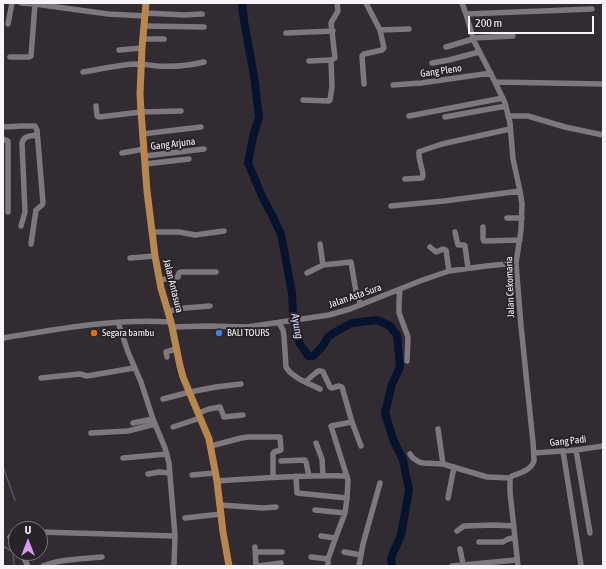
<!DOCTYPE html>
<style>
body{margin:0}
#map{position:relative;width:606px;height:569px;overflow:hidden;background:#322c32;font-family:"Asap Condensed",sans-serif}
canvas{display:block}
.frame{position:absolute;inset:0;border:4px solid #f7f3f7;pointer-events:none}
.north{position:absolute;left:8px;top:521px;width:40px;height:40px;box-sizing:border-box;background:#282328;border:1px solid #7b767b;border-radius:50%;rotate:0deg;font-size:11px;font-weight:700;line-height:16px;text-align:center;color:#f7f3f7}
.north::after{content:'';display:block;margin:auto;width:14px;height:18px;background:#db99f5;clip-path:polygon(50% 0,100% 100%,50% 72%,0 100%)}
.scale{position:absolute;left:468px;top:16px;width:126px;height:18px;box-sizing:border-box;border:2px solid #f7f3f7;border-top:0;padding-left:5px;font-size:12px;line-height:14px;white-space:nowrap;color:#f7f3f7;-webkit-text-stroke:3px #282328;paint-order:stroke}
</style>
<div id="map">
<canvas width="606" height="569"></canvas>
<div class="frame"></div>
<div class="north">U</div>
<div class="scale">200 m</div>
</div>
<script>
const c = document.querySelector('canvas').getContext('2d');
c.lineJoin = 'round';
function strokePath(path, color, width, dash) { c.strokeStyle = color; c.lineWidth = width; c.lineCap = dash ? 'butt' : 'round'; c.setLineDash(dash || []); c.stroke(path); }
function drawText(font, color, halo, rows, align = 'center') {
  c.font = font + ' "Asap Condensed",sans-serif'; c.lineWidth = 4; c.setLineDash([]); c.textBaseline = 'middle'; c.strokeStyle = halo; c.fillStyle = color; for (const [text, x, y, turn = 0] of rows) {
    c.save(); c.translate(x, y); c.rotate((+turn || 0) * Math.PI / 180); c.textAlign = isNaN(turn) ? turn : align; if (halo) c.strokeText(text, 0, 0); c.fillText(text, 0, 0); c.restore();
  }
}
const stream = new Path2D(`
 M3,467L15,500
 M3,546L13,552L14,566`);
const river = new Path2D(`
 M242,3L244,21L254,76L259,117L253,137L248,163L262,196L273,217L281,234L292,293L293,312L297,335L300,344L305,351L308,356H313L322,347L328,337L335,332L352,323L377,320L390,326L397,335L400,367L392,384L385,413L393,439L403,460L409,490L401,535L391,558L392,566`);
const minor = new Path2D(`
 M21,3L35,4L108,14L145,16
 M462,3L466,14L474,41L495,82L505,103L510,123L513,159L520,191L522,204L521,230L516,263L521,326L533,442L534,461C531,470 521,473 512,476L510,478V492L518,566
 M145,13L184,15L202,14
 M466,14L592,9
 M8,24L12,3
 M144,26L204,27
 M380,30L409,29
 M286,33L333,31
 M473,38L513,36
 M143,39H164
 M446,47L473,39
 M119,50L142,48
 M10,57H29L31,56L35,4
 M309,61L331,60L335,58L331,23L338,11L337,3
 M432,63L449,60L479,52
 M83,72C101,69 117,65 135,64C143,64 150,65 157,66C173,67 188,66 204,62
 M495,82L603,84
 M364,84L362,56L364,54L382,50L384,48L380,30L366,3
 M393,85L421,83L491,73
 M303,100L329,101L330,100L332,87L331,60
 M96,106L97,116L99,117L141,112L181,111
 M409,116L503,98
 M508,116H528L565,127L603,135
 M445,117L506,106
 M3,127L22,126H35L37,130L43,203L42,205L36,210L31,244
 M142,134L201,127
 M3,139L8,141V212
 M122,153L144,149
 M145,156L204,149
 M145,164L189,159
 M405,179L422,178L423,176C423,169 418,159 419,152L421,151L442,144L510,129
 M391,206L444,201L520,191
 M507,218H522
 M21,226L25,212L22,143C24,135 31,136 37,135
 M483,227V239L484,241L520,240
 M152,232H179L195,235L224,231
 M455,232L458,245H464L465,246L468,268
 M320,244L323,265
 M430,247L436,252L443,249L446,250L449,271
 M130,258L155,256
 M307,273L323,265L351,262L355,286L357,295L361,305
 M160,280L178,277L179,273L181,272H216
 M400,289L399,302V313L408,337L407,361
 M168,311L185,308L210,306
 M118,322L128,352L141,382L153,419L165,448L169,463L175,536
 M279,323L283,330L284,336L286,367C291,377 310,384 320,389
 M172,327L209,326L247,327L329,315L350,309L420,281L449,271L486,266L516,263
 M3,338C58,329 115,318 171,322
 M167,357L166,352L176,349
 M41,378L80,374L87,376L134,368
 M305,382L318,371H321L323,372L330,387L332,388L339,386L342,387L352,422L361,446
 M163,399L190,392L216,387L241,384
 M198,413L209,409L220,407L224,417L243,415
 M133,423L153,419
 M173,427L200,418
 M438,429L443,464
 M91,433L128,431L155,424
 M316,443L322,459L323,476
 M211,446L241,438L249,437H280L281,450L274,452L273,454V477
 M576,450L590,533
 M563,451L581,565
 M534,453L576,450L603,446
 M410,454L413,458L419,462L423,463L443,464L487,477L510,478
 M123,458L167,454
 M281,461L305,460L306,462L309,476
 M148,474L159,472L169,473
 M192,475L215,473
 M296,476L297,493L347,498
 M217,481C260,478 303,475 347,476
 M448,498L454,467
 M220,505L263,508L276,507
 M315,510L345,513
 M185,518L221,514
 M457,531L464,526L494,525L514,526
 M40,532L175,536L174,566
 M321,536L335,538
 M10,537L16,543
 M479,542H503L508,539L513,538
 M255,547L256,566
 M460,549L463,564
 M256,552H282
 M344,552L361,555
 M21,553L28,566
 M311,557L328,559
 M43,566C60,559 83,559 102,557
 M258,566L281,563
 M328,566V559L334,542L345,513L347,498L348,480L331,426L352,422
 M359,566L363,544L380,483
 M452,566L516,560`);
const major = new Path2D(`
 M146,3L142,48L140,94L141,112L147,191L155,256L161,288L171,322L180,366L183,377L209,439L217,481L223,532L229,566`);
const markers = [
 [94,333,4,"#e8710a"],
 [219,333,4,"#3f7fe0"]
];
const streetNames = [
 ["Gang Pleno",441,71,-8],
 ["Gang Arjuna",173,144,-7],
 ["Jalan Antasura",173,286,76],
 ["Jalan Cekomaria",510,287,-92],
 ["Jalan Asta Sura",355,296,-19],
 ["Gang Padi",568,441,-6]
];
const poiNames = [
 ["Segara bambu",102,333],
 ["BALI TOURS",227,333]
];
const waterNames = [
 ["Ayung",297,326,80]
];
strokePath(stream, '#4e566a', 1.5);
strokePath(river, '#05132e', 8);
strokePath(minor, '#7e777e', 5.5);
strokePath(major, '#b8874d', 7);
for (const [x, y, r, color] of markers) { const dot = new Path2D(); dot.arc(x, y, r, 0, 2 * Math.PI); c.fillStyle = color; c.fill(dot); strokePath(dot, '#282328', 1.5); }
drawText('10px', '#f7f3f7', '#282328', streetNames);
drawText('10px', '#f7f3f7', '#282328', poiNames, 'left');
drawText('italic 11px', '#c8dcff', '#282328', waterNames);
</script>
